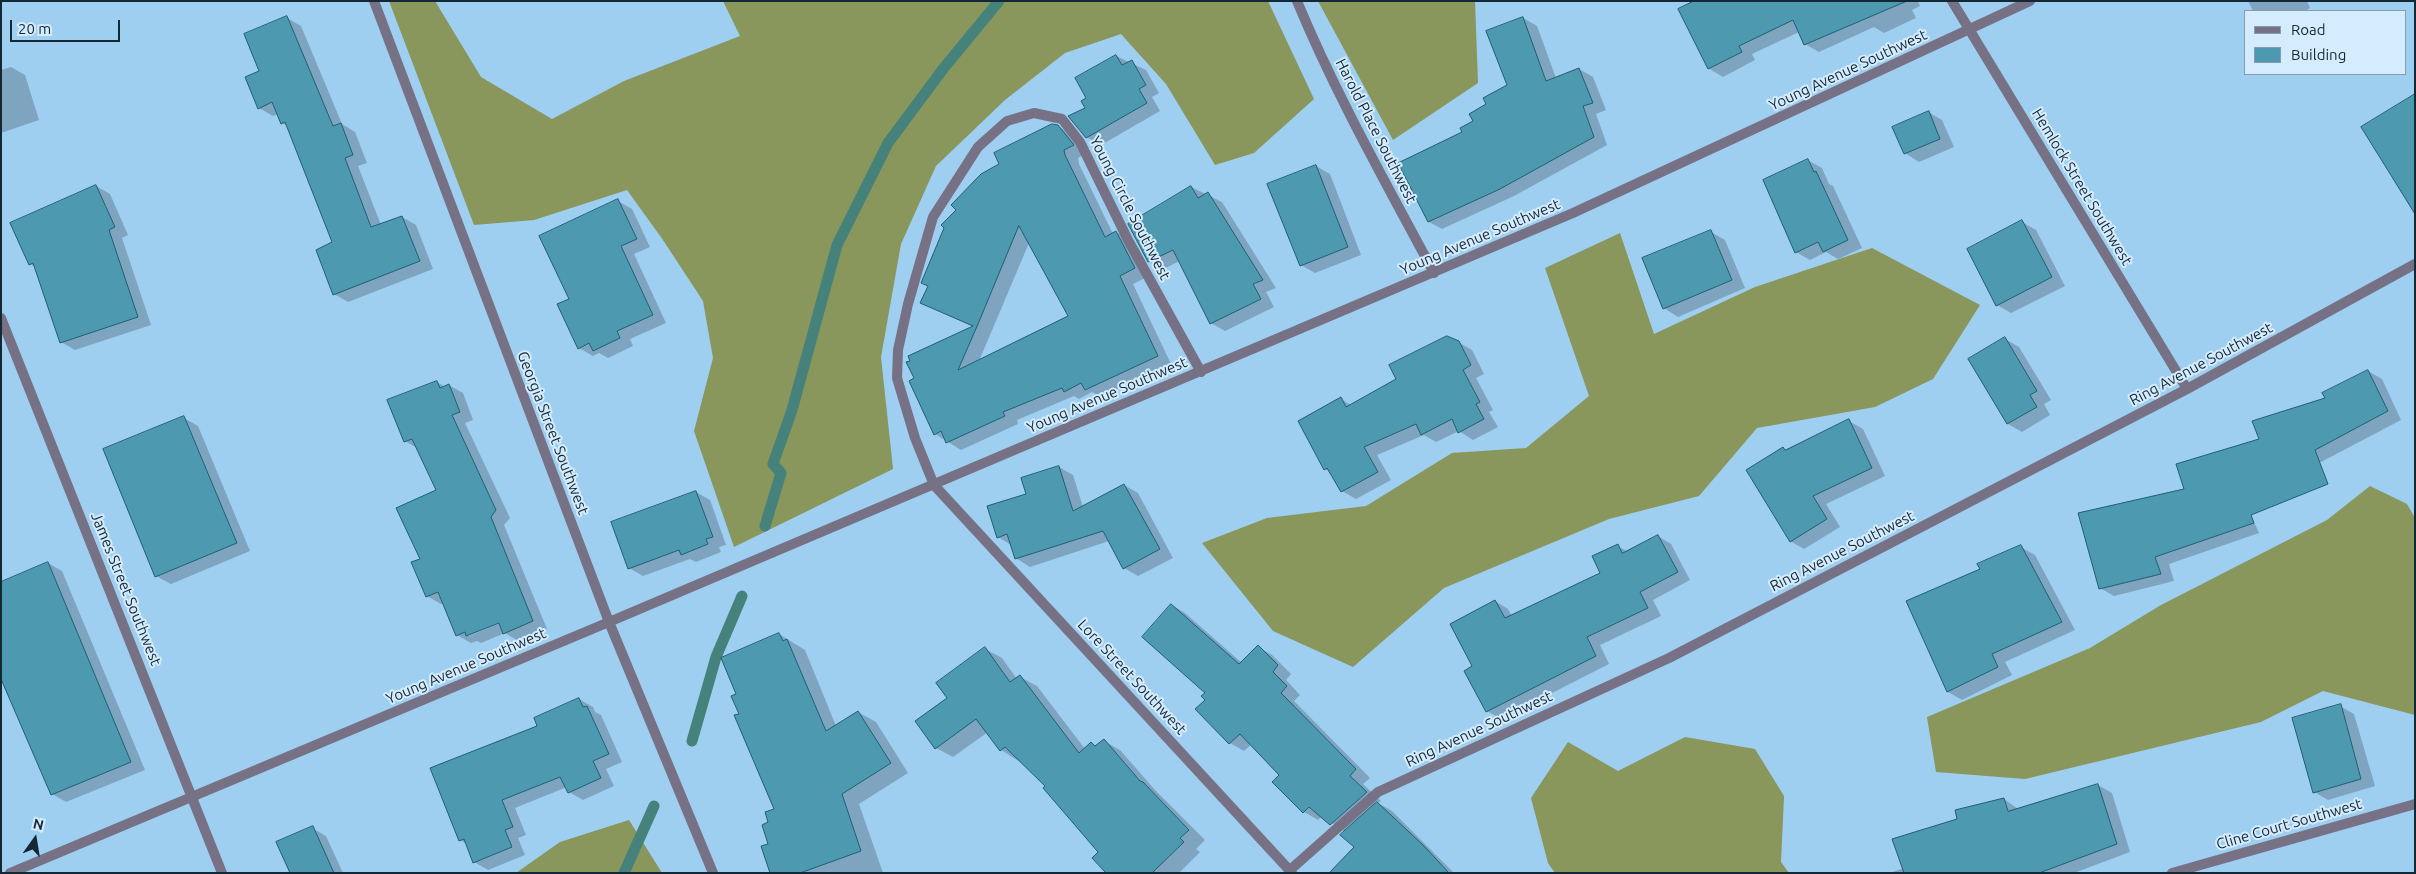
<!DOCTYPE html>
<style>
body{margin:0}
#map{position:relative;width:2416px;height:874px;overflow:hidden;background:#9ecef0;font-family:Ubuntu,sans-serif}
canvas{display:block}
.frame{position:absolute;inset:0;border:2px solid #142734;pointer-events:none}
.legend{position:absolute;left:2244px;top:10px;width:162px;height:65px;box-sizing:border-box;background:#d4ecfd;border:1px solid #879dad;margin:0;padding:6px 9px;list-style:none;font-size:15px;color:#142734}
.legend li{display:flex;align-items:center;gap:10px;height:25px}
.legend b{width:25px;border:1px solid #879dad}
.north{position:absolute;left:10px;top:814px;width:50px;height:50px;-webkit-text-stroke:4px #d4ecfd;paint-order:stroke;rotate:13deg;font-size:14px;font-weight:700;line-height:20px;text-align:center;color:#142734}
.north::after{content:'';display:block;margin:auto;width:18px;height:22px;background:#142734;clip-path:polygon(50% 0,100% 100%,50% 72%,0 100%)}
.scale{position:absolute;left:10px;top:20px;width:110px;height:22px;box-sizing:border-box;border:2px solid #142734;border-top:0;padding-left:6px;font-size:15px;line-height:18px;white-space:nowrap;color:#142734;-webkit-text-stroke:4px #d4ecfd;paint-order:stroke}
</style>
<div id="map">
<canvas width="2416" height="874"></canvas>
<div class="frame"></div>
<ul class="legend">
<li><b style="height:6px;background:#777185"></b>Road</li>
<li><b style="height:14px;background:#4d99af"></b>Building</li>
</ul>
<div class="north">N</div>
<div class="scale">20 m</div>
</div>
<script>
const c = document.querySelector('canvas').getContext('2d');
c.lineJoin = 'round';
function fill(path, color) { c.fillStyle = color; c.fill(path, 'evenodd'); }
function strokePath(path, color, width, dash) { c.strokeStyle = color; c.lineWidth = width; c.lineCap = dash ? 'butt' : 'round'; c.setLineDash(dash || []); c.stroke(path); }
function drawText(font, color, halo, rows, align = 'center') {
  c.font = font + ' Ubuntu,sans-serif'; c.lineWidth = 4; c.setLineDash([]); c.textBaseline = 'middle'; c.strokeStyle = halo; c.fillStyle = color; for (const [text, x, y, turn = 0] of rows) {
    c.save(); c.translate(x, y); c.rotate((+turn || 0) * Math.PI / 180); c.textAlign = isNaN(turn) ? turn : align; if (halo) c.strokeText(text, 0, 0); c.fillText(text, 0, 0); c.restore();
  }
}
const forest = new Path2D(`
 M389,1H435L481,77L552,119L624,81L740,36L723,1H1268L1314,99L1254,153L1215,165L1166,84L1121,34L1065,53L1005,100L936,166L901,244L881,357L893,469L734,547L694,431L713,358L703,301L663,240L627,190L534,220L474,225Z
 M1318,1H1475L1478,83L1393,140Z
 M1620,233L1654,334L1755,287L1872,248L1980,305L1933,379L1875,407L1757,428L1699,496L1609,519L1444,588L1353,667L1273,631L1202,543L1267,518L1366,506L1452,453L1526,448L1589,396L1545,268Z
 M2370,486L2407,504L2415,518V715L2323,691L2261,722L2025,779L1936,772L1927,717L2090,648L2161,605L2327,520Z
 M1685,737L1755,749L1784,796L1781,862L1789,873H1555L1548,863L1531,798L1568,742L1618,771Z
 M629,820L662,873H516L560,842Z`);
const shadow = new Path2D(`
 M1721,1H1918L1920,6L1912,10L1916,18L1884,33L1874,27L1819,52L1805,44L1799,32L1752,54L1755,60L1723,77L1708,68Z
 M2248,1H2307L2310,8L2305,11H2253Z
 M287,18L301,26L342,124L355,132L367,163L358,166L381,225L402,217L416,225L433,269L348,302L334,294V243L289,127L282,123L278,114L273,116L259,108L260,72Z
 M1523,18L1537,26L1556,78L1579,69L1593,77L1606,110L1596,114L1607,145L1514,196L1442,229L1429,222L1464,132L1508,86Z
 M1116,56L1146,70L1159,93L1152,97L1160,111L1101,145L1086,137L1088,98Z
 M11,67L25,75L39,120L1,133V70Z
 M1928,112L1942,120L1954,147L1919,162L1905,153Z
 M1058,126L1072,135L1087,153L1078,158L1079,164L1113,234L1116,232L1130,240L1149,276L1133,284L1171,364L1100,397L1092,392L1079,399L1074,396L1017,420L1018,424L961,450L935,434L911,381L974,327L922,303L1001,164ZM1029,243L1069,316L979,361Z
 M1807,160L1822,168L1829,184L1833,186L1862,248L1838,259L1826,252L1810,260L1796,252Z
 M1316,166L1330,174L1361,255L1315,273L1301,265Z
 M96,186L110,194L128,235L122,238L151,325L75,350L61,342L35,267L30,264Z
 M1191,187L1222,202L1276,288L1266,292L1274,307L1225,331L1211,323L1180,261L1163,269L1149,261Z
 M618,201L632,209L650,247L634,254L666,323L630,339L633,346L608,358L599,353L593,356L579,348L570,299Z
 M2022,222L2036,230L2065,286L2011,313L1997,305Z
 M1711,232L1725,240L1745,288L1678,317L1664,308Z
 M2005,339L2019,347L2051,400L2044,404L2050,415L2022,432L2008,424Z
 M1458,342L1472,350L1484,374L1476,378L1493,410L1489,412L1498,427L1473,440L1459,431L1436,442L1424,435L1377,455L1391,480L1356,499L1342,491L1331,473L1325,469L1299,422L1341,399L1351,405L1398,379Z
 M2368,371L2382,379L2401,420L2245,502L2259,533L2169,564L2174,581L2114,596L2100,588L2186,490Z
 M437,382L445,387L449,385L463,393L473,420L465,423L510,518L504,525L547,629L518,641L505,633L481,643L477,641L471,643L457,635L444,603L441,604L427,596L421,560L438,490L419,449L405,441ZM504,619L505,621L469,636L467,634Z
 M184,418L198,426L250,551L171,584L156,576Z
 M1849,421L1863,429L1885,476L1826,504L1840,527L1804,549L1790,541L1783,448L1786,450Z
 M1059,467L1073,475L1083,507L1124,485L1138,493L1173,558L1138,576L1124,568L1109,541L1030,567L1016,558L1011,545L998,537L1028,495Z
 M696,492L710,500L726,545L719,547L721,552L696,562L690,559L643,576L629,568Z
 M1658,536L1671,544L1690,580L1653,600L1661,616L1600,645L1609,664L1501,719L1487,711L1474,667L1495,601L1508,609L1512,616L1602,573L1618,546L1628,552Z
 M2021,547L2035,555L2075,630L2005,662L2012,675L1962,700L1948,692L1908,601L1982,570Z
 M48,563L62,571L145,770L66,802L52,794Z
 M1172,605L1185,613L1242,663L1258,647L1272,655L1291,674L1286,680L1300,695L1294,701L1370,778L1363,784L1381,801L1378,803L1392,811L1454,873H1342L1356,847L1345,832L1322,816L1318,820L1304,812L1280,775L1252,744L1244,751L1230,743L1197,709L1206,700V692Z
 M779,634L805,650L836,726L858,712L876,722L908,773L859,804L883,873H771L770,823L775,810L740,715L738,695Z
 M985,649L1002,658L1017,679L1020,677L1037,686L1085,749L1096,747L1104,741L1120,750L1155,790L1205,840L1196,849L1200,852L1179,873H1107L1100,852L1047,786L1019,758L1017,760L1001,750L988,732L953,757L936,748L949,698Z
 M579,699L593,707L595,712L601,715L622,762L606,769L614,786L583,800L569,792L567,787L515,808L526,835L518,838L525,855L488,870L474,862L468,845L460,840L539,727Z
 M2340,706L2354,714L2375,786L2328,800L2314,792Z
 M2098,785L2112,793L2130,852L2074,873H1890L1904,868L1959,820L2004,799L2018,809Z
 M312,828L326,836L343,873H291Z`);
const stream = new Path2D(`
 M765,526L781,473L773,464L792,410L837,245L888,143L943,69L999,1
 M692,741L716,657L742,596
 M624,873L654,806`);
const building = new Path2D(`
 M1694,1H1907L1804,45L1793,20L1739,46L1742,52L1708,69L1678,9Z
 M287,16L333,126L341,123L353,155L345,158L371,227L402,216L420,261L333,295L316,250L332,242L285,122L281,124L272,102L258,109L245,77L259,71L244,34Z
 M1523,17L1546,81L1579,68L1593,103L1583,106L1594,137L1500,189L1428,222L1398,163L1462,132L1460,128L1473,121L1469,114L1486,104L1483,98L1507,85L1486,31Z
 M1116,55L1122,65L1132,60L1146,85L1139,89L1147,103L1086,138L1068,116L1085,108L1081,101L1086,98L1075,78Z
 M2415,94V214L2361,127Z
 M1929,111L1940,139L1904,154L1892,127Z
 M1052,124L1058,125L1074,145L1064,150L1065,155L1105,237L1116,231L1135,268L1120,276L1158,356L1085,390L1081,383L1064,392L1062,388L1003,412L1005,416L946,443L941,431L934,435L909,381L914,378L906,362L910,361L908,356L973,326L920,303L928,286L921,283L944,228L941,225L956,210L951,205L981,174L999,164L994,153ZM1019,226L1068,316L958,370L978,324Z
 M1808,159L1814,172L1816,171L1848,240L1823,252L1818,242L1795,253L1763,180Z
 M1316,165L1348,247L1300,266L1267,184Z
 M96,185L115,227L109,230L138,317L60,343L33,263L29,265L10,223Z
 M1191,186L1198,198L1208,192L1263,280L1253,284L1261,299L1210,324L1173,250L1148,262L1128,224Z
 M618,199L637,239L621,246L653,315L617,331L620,338L593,351L589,343L578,349L557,304L569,299L539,236Z
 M2022,220L2052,277L1996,306L1967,249Z
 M1711,230L1732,280L1663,309L1642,258Z
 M1447,336L1459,341L1471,365L1463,370L1480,402L1476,404L1484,419L1458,433L1452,419L1421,435L1416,424L1364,447L1378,472L1341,492L1327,468L1324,470L1298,421L1341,397L1346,407L1396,379L1389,365Z
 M2005,337L2037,391L2030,395L2037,407L2007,424L1968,359Z
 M2368,370L2388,411L2315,450L2328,484L2251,515L2254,523L2155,557L2161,574L2099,589L2078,513L2184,489L2176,464L2259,439L2252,421L2325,398L2322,393Z
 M437,381L440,388L449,384L460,412L452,415L496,510L491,517L533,621L503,634L499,623L466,636L465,632L456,636L438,592L426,597L411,562L420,559L396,508L436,490L412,439L404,442L387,400Z
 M184,416L237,543L155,577L103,449Z
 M1849,419L1872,468L1813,496L1827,519L1790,542L1746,470L1783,447L1785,450Z
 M1059,466L1073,511L1124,484L1160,549L1123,569L1103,531L1015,559L1007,534L997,538L987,506L1026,494L1021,478Z
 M696,491L713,537L706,539L708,544L681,555L679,550L628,569L611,522Z
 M1658,535L1678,572L1640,592L1648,608L1587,637L1596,656L1486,712L1464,671L1472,666L1450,624L1495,600L1505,618L1600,573L1592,556L1618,544L1622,553Z
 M2021,545L2062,622L1992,654L1998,667L1947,692L1906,601L1980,569L1977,564Z
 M48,562L131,762L51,795L1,679V582Z
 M1171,604L1239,664L1258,645L1278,665L1273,672L1287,686L1281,693L1356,769L1350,776L1367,792L1330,825L1309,807L1303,813L1272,782L1279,775L1240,734L1229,744L1195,709L1205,700L1201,696L1205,693L1142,637Z
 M779,633L783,641L787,639L826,731L858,711L891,763L842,794L861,851L800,873H770L761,846L768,844L762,825L768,822L765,812L774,809L734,715L739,714L731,696L736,694L721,658Z
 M985,647L1010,682L1020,675L1079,753L1091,742L1095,746L1104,739L1140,781L1143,782L1189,830L1180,838L1184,842L1152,873H1106L1092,858L1098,852L1043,788L1045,786L1005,747L1000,751L976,719L935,749L915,721L947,698L936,683Z
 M579,698L583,707L587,706L609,754L593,761L601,778L568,793L560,777L502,800L513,827L505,830L512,847L473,863L464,839L459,841L430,768L537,726L534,718Z
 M2341,704L2361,779L2313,793L2292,718Z
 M2098,784L2117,844L2039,873H1904L1892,839L1957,819L1955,810L2004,798L2008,811Z
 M1377,802L1424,846L1449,873H1329L1354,847L1340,835Z
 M313,826L334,873H290L276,842Z`);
const minor = new Path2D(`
 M374,1L609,622L713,873
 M1297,1C1336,95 1386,183 1434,273
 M1952,1L2187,389
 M1,318L222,873
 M1201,372L1128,240L1080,142L1062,119L1034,113L1007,121L978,147L933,217L908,304L898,350L897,378L915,438L934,485L1292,873
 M1290,870L1378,792L1669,658L2187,389L2415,264
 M10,873L609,622L1573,213L2030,1
 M2172,873L2415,804`);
const streetNames = [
 ["Young Avenue Southwest",1848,70,-25],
 ["Harold Place Southwest",1376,131,63],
 ["Hemlock Street Southwest",2082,187,59],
 ["Young Circle Southwest",1130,208,63],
 ["Young Avenue Southwest",1480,237,-23],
 ["Ring Avenue Southwest",2201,364,-28],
 ["Young Avenue Southwest",1107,395,-23],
 ["Georgia Street Southwest",553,433,69],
 ["Ring Avenue Southwest",1842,551,-27],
 ["James Street Southwest",126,589,68],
 ["Young Avenue Southwest",466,666,-23],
 ["Lore Street Southwest",1132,677,47],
 ["Ring Avenue Southwest",1479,729,-25],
 ["Cline Court Southwest",2289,824,-16]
];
fill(forest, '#89965c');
fill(shadow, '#0003');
strokePath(stream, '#45827b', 11);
fill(building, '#4d99af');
strokePath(building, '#1f5f71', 1);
strokePath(minor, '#777185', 10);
drawText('15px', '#142734', '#d4ecfd', streetNames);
</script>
